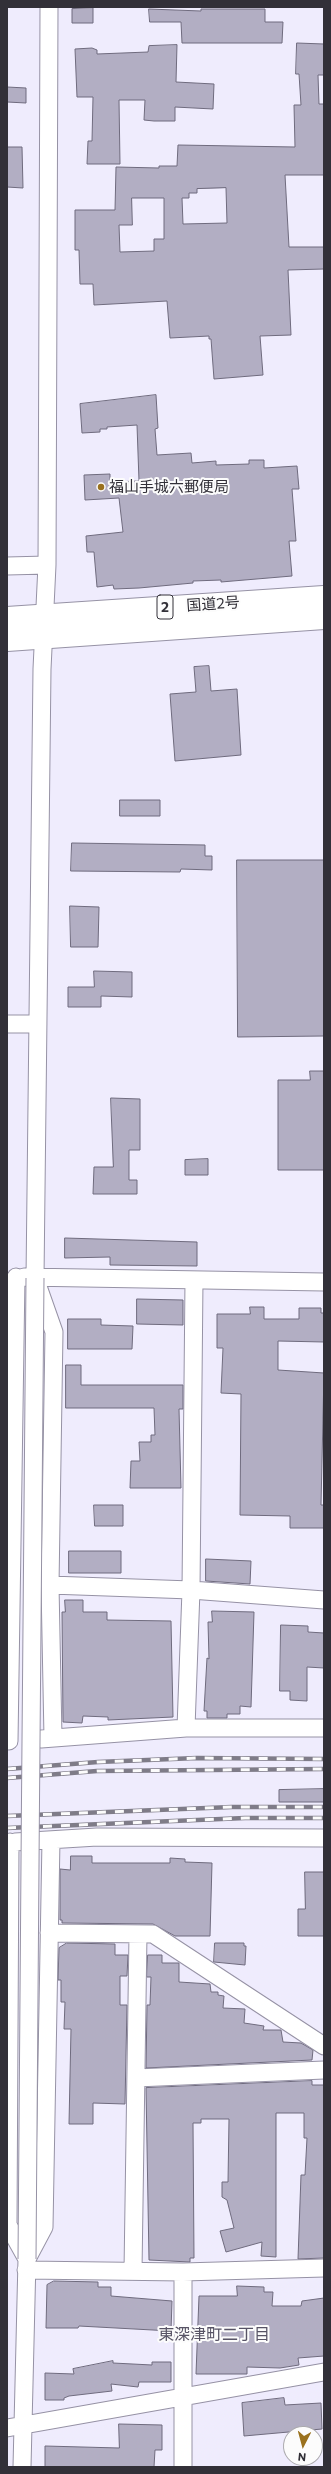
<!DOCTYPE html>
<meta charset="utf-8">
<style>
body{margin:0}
#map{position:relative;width:331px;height:2474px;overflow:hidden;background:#efecfd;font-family:Commissioner,sans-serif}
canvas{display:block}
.frame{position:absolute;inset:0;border:8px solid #323038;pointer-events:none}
.north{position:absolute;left:283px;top:2426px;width:40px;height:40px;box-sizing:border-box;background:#fcfcfc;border:1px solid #abaaae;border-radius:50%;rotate:186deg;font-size:11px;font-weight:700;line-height:16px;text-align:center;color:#323038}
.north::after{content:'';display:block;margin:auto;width:14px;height:18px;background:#9a711e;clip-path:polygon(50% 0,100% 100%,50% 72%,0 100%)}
</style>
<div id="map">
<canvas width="331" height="2474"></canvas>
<div class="frame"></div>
<div class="north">N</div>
</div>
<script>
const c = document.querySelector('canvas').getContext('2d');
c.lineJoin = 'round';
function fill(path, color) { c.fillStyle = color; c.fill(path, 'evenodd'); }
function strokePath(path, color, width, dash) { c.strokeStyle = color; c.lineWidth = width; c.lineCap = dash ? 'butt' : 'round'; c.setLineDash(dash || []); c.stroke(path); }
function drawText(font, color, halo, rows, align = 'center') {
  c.font = font + ' Commissioner,"Noto Sans JP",sans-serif'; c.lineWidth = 4; c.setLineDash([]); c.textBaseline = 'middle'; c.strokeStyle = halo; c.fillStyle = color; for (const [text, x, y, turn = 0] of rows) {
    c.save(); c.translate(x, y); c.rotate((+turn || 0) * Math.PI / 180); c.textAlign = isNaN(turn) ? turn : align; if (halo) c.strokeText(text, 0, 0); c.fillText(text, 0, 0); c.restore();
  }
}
const building = new Path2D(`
 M93,8V23H72V9Z
 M149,9L201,11V9H265V22H283L282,43H182L181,22H150Z
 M297,43L324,44V75H318L319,104H324V175H285L289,247H324V269L288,270L291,335L260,336L263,375L214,379L211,339H209V336L170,338L167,301L94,305L93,284H80L79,250H75V210H115L116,167L159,168V166H177L178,145L295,147L294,105H301L299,74H296ZM226,188L227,223L183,224L182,198H189V193H197V189ZM132,198H164V239H154V251L120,252L119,225H132Z
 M177,45L176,82L214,84L213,109L175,107V121H154L144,120L145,100H119L120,164H87L88,141H92L93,97H77L75,49L92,48L97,50V54L148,52L149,46Z
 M7,87L26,88V103L7,102Z
 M7,147H22L23,188L7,187Z
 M156,395L158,428L155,429L157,455L191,453L192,463L216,461V465L249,464V460H264V468L297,466L299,489H292L296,541H289L292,576L221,582V580L193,581V583L139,588L114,589L113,585L97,587L94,552H87L86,536L123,532L119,498L85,500L84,475L110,474V482L139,481L137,425L107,427V429H100V432L82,433L80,404Z
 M209,666L211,691L237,689L241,755L175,761L170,694L196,692L194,667Z
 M120,800H160V816H120Z
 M72,843L205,845V856H212V870L181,869L180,872L71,871Z
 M237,860H324V1036L238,1037Z
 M70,906L99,907L98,947H71Z
 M94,971L132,972V997L101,996V1007H68V987H94Z
 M310,1071H324V1170H278V1080H310Z
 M111,1098L140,1099V1150H129V1180H137V1194H93L94,1167H113Z
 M208,1159V1175H185V1160Z
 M65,1238L197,1242V1266L110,1265V1257L65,1258Z
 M137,1299L183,1300V1325L137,1324Z
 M250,1307H264V1319H299V1308H321V1313H324V1342L278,1341V1370L324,1373L321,1505H324V1528H290V1516L240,1515L241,1394L221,1393L223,1348H217V1314H250Z
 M68,1319H101V1325L133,1326L132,1349H68Z
 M66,1365H81V1385H183V1409H179L181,1488H130L131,1461H140L139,1442H151V1435H155L154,1408H66Z
 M94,1505H123V1526H95Z
 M69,1551H121V1573H69Z
 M206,1559L251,1561L250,1584L206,1581Z
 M65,1600H83V1612H107V1620L171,1621L173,1717L108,1720V1717L83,1716L82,1723L63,1722L62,1612H65Z
 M212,1611L254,1612L251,1707L240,1706V1714H227V1718H207V1711H204L207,1658L209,1659L208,1622H212Z
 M281,1625L308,1626V1632L324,1633V1668L307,1667V1701L290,1700V1691H280Z
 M324,1789V1802H279V1790Z
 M71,1856H92V1863H170V1858L185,1859V1862L212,1863L210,1936H175L153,1924L62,1923V1920H60V1869L70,1870Z
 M305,1872H324V1936H298V1909H305Z
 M67,1943L115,1944V1955H128L127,1976H120V2005H127L125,2104L93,2103V2124H69L71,2029H64L65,2002H61V1980H58L59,1948Z
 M215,1943H244V1946H246L245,1965L214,1962Z
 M148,1955H162V1963H179V1982L210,1984L211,1992H218V1995L224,1996L223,2008L245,2009L244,2023L264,2026L263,2030H281L283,2042L301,2043L313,2050L312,2060L146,2068L147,2005H150L151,1977H147Z
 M312,2081V2085H324V2258L298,2259L301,2175H305L307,2138H304V2113H276V2257L261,2256L262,2242L226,2252L220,2231L234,2228L227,2200L222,2197V2182H228L229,2119H201V2123H193L194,2258H190V2262L149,2260L146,2088Z
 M54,2281L98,2282V2287H111V2296L172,2301L171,2331L79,2326L78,2328H46L47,2285Z
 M237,2286L264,2287V2292H273L272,2306H301L302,2301L324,2298V2356L298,2358L299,2365L280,2368L247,2367V2374H196L199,2296H237Z
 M113,2361V2363L152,2365V2362H171V2382H139L138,2387L111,2384L112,2391L69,2396L64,2398V2400H45V2373L74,2374L73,2369Z
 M284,2398L285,2405L321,2403L322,2429L244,2436L242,2403Z
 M119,2424L162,2425V2450H155L154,2467H45V2446L119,2448Z`);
const minor = new Path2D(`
 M49,7L47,565L42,669L35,1278L54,1332L50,1585L53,1738
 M7,566L47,565
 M7,1024H38
 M24,1277L324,1282
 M50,1585L191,1590L324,1600
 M186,1728L191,1590L194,1280
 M41,1739L186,1728H324
 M9,1741L16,1277
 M10,1842L8,2225L27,2259
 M15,1842L97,1837L324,1838
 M49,1933L153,1934L324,2046
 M136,2078L324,2070
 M26,2270L183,2272L324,2268
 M133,2271L138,1934
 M183,2272V2467
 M7,2428L324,2372
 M22,2467L27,2259L44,2227L51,1840`);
const highway = new Path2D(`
 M7,618L324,597
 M7,640L324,618`);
const rail = new Path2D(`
 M7,1769L98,1762L197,1758L324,1759
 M7,1778L97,1771L324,1769
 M7,1816L232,1807H324
 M7,1828L245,1818H324`);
const minorBridge = new Path2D(`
 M27,2259C31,1932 30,1605 35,1278`);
const markers = [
 [101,487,4,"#9a711e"]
];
const shields = [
 [165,607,16]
];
const shieldNames = [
 ["2",165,607]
];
const poiNames = [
 ["福山手城六郵便局",109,487]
];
const streetNames = [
 ["国道2号",213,604,-4]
];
const neighbourhoodNames = [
 ["東深津町二丁目",214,2335]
];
fill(building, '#b2aec3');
strokePath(building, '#6f6b7e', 1);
strokePath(minor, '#9692a5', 19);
strokePath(highway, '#9692a5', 24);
strokePath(minor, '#fff', 17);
strokePath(highway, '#fff', 22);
strokePath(rail, '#7f7c88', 4.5);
strokePath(rail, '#fcfcfc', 3, [9]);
strokePath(minorBridge, '#9692a5', 19, []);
strokePath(minorBridge, '#fff', 17);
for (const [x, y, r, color] of markers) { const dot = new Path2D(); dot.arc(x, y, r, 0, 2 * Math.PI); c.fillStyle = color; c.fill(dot); strokePath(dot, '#fcfcfc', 1.5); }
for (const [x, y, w] of shields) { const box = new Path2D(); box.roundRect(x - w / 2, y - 12, w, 24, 3); c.fillStyle = '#fcfcfc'; c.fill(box); strokePath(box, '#323038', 1); }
drawText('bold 14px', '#323038', null, shieldNames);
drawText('15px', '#323038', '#fcfcfc', poiNames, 'left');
drawText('15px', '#323038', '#fcfcfc', streetNames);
drawText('16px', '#575365', '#fcfcfc', neighbourhoodNames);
</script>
